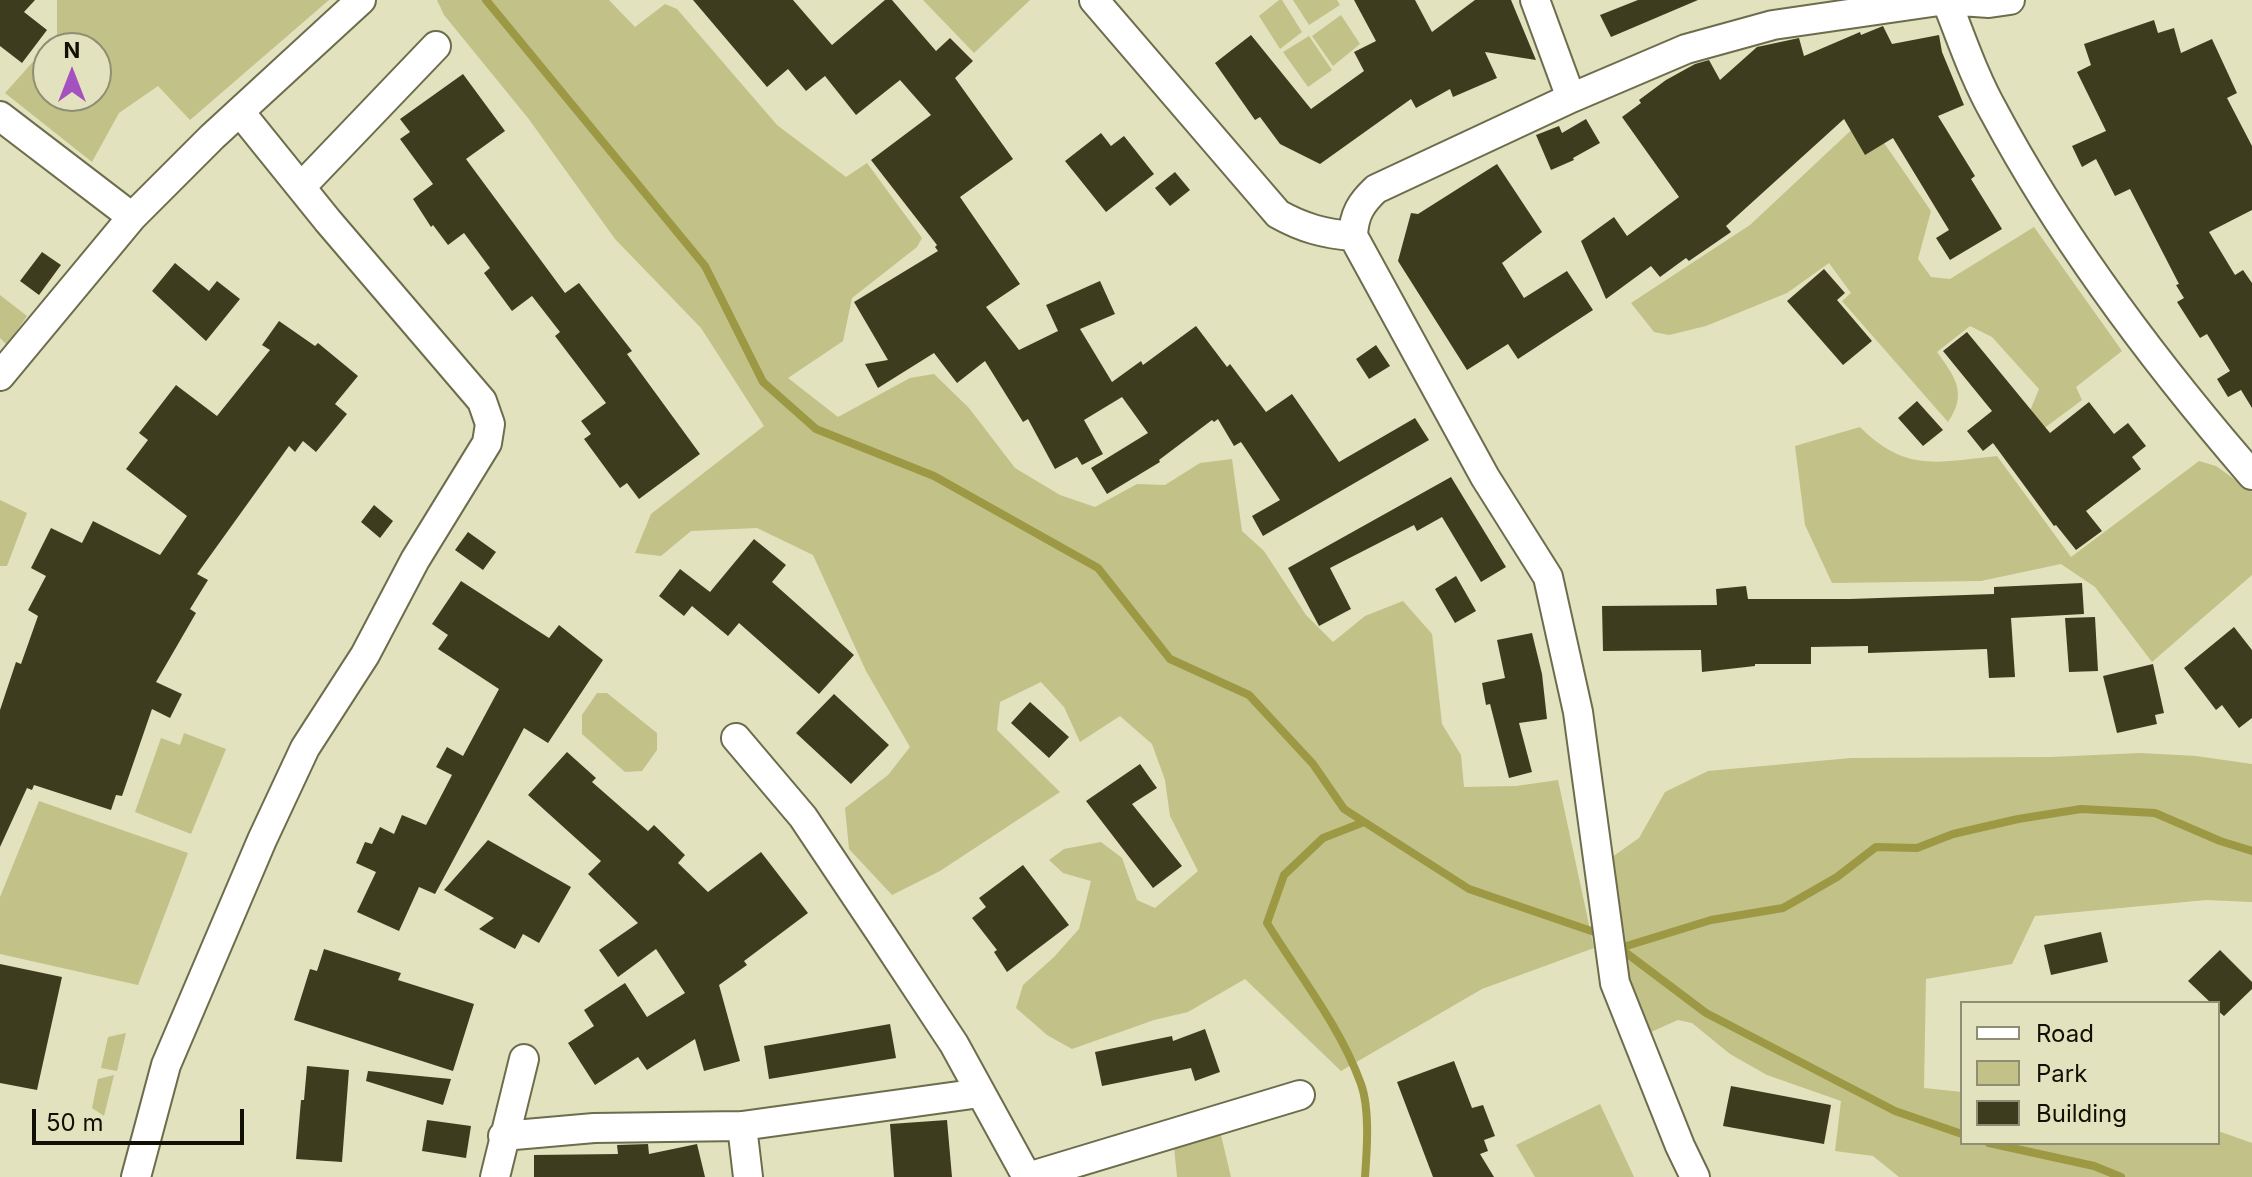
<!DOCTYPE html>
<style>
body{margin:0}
#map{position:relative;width:2252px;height:1177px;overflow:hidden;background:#e2e2be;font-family:Inter,sans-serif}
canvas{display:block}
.legend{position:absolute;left:1960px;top:1001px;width:260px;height:144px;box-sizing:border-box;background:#e2e2be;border:2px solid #8e8e74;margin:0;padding:10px 14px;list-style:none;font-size:24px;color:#111005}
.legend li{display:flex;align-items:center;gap:16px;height:40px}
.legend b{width:40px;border:2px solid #8e8e74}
.north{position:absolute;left:32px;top:32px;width:80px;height:80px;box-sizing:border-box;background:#e2e2be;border:2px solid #8e8e74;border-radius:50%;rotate:0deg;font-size:22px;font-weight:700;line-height:32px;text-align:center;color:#111005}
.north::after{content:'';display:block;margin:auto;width:28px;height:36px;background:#a552c1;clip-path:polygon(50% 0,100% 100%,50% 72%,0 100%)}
.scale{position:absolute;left:32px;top:1109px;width:212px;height:36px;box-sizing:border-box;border:4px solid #111005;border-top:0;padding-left:10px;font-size:24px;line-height:28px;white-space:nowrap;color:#111005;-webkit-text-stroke:6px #e2e2be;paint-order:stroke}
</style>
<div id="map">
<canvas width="2252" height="1177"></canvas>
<ul class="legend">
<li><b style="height:10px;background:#fff"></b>Road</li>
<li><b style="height:22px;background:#c2c188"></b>Park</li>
<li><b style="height:22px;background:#3e3c1e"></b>Building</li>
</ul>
<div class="north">N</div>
<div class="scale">50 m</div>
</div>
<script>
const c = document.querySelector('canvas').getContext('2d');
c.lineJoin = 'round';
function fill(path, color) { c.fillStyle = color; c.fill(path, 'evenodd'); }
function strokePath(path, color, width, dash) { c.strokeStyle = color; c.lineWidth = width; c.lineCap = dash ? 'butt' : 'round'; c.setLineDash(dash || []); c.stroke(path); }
const green = new Path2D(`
 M57,0H329L190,120L158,86L119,113L92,162L5,93L57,35ZM48,48H96V96H48Z
 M437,0H609L635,27L665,4L677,9L777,125L846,177L867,163L922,238L917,247L852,298L843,341L788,378L838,417L910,378L934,374L969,408L1015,468L1060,495L1095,507L1137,484L1165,485L1200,463L1232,459L1242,531L1264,551L1306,615L1333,642L1365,616L1403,601L1432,634L1442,724L1461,755L1464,787L1516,786L1558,780L1594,948L1482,989L1341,1071L1245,979L1188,1012L1154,1020L1072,1049L1047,1035L1016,1008L1023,985L1054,957L1079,929L1091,881L1063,873L1049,860L1064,849L1101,842L1122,858L1137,900L1155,908L1198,871L1170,816L1165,780L1152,744L1120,716L1080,742L1064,707L1041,682L1000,702L997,730L1060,792L940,871L892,895L849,849L845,808L888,775L910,747L866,671L813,555L757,528L691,531L661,556L635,553L651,514L764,426L701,328L615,239L528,118L444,15Z
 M923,0H1030L974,53Z
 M1279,0H1282L1302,32L1280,49L1259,16Z
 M1293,0H1337L1340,5L1309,25Z
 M1341,15L1360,44L1333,66L1312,36Z
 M1309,36L1332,70L1308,87L1283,52Z
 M1861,121L1871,124L1931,211L1918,259L1931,277L1950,279L2034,227L2122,351L2076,387L2082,400L2035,435L2025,423L2039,389L1992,337L1970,326L1937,352C1955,377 1968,393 1948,422L1842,301L1851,293L1829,263L1787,293L1706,326L1669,335L1654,332L1631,303L1750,225Z
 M0,295L27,316L7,345L0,338Z
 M1860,427C1906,473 1938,462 1997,456L2071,557L2199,461L2216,466L2252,492V575L2152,662L2095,587L2061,564L1981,581L1832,583L1805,525L1795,446Z
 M0,500L27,513L7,566H0Z
 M597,693H607L657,733V750L642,771L625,772L582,734V715Z
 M184,733L226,749L191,834L135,812L161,738L180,745Z
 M2140,753L2196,756L2252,764V902L2206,900L2035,916L2012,964L1926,979L1924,1088L1962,1092V1143H2218V1131L2252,1143V1177H1899L1873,1156L1835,1151L1841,1101L1767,1075L1730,1054L1692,1023L1678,1020L1651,1032L1625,992L1608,860L1639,838L1665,792L1708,771L1851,758L2051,757Z
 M39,801L188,853L138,985L0,954V897Z
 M126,1033L117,1071L101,1068L108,1037Z
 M114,1075L104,1116L92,1108L98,1079Z
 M1600,1104L1634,1177H1535L1516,1145Z
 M1220,1131L1231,1177H1177L1173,1137Z`);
const stream = new Path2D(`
 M486,0L705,266L763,382L816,429L934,476L1098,568L1170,659L1249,695L1313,764L1344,809L1469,889L1603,935
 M1364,822L1323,838L1284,875L1267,923C1299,975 1340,1026 1361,1084C1370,1109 1367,1150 1365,1177
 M1617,946L1706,1013L1895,1111L1962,1134
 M1620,948L1711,920L1783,908L1837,877L1876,847L1917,848L1953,834L2018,819L2081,809L2155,813L2220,841L2252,851
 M1989,1143L2094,1166L2121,1177`);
const building = new Path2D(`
 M0,0H35L24,12L47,30L22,63L0,46Z
 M693,0H793L832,45L885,0H892L936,51L950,38L973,61L955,78L1013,159L960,197L1020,284L986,307L1019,350L1058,331L1046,305L1100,281L1115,314L1080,329L1112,382L1141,361L1143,365L1196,326L1227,367L1230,364L1266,412L1292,394L1339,462L1415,418L1429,440L1263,536L1252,516L1280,500L1241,442L1234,446L1218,419L1214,422L1212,420L1159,460L1160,462L1107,494L1091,468L1148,433L1122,397L1084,420L1103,454L1082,465L1077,457L1055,469L1028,419L1023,422L985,361L957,383L934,353L878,388L865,364L888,360L854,302L938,251L935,247L937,245L871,160L931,115L900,80L856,115L825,76L806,91L788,69L767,87Z
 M1354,0H1415L1432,32L1475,0H1511L1536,60L1485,52L1497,78L1453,97L1450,89L1416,108L1411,99L1320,164L1280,144L1260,117L1255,120L1215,63L1251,35L1311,109L1364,71L1354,52L1376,41Z
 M1638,0H1698L1611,37L1600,15Z
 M2154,20L2158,33L2174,28L2181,53L2212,39L2237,93L2227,98L2252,146V210L2209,232L2235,275L2243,270L2252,283V408L2241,390L2228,397L2217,379L2230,371L2207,334L2200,338L2177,302L2184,298L2176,285L2179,284L2130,189L2115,196L2096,159L2082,167L2072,146L2106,131L2077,72L2091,65L2084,44Z
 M1883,26L1892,44L1939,35L1942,52L1964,105L1938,116L1975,176L1971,179L2002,229L1950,260L1936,238L1949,230L1893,138L1865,155L1844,119L1726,226L1731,232L1689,261L1686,258L1660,277L1651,266L1606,299L1581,241L1614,217L1627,236L1679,197L1622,117L1641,103L1639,100L1666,80L1695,64L1709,60L1720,80L1757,47L1799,38L1804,56L1860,32L1861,35Z
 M463,74L505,131L466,159L565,293L579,283L632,351L627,354L700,454L639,499L627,483L620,488L584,439L591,434L581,421L606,403L555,336L560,332L532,296L512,311L484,273L490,268L464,233L448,245L433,225L431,227L413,199L433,184L400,139L410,132L400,119Z
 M1586,119L1600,143L1573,158L1574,160L1551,170L1536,135L1559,126L1562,133Z
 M1101,133L1111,146L1124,136L1154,174L1106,212L1065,161Z
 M1497,164L1542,232L1502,263L1524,298L1567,271L1593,310L1518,359L1508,344L1467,370L1398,261L1411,213L1418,214Z
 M1175,172L1190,190L1170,206L1155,188Z
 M42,252L61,265L39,295L20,281Z
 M175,263L209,291L217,281L240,299L206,341L152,291Z
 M1824,269L1845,293L1837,300L1872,341L1843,365L1787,301Z
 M279,321L315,346L318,343L358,376L335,404L347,414L316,452L303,441L295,452L289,446L197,574L208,580L190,609L196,613L156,682L182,694L170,718L152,709L122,796L116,795L111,810L34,785L32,790L27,788L0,847V710L16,662L21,664L38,616L28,610L46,576L31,568L51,528L82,543L93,521L160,555L187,516L126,469L148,440L139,433L176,385L217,416L270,350L262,345Z
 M1967,332L2050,433L2089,402L2114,434L2128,423L2146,446L2132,457L2141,469L2086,511L2102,531L2076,550L2056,525L2054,526L1993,443L1983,451L1967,431L1992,411L1943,351Z
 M1376,345L1390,366L1369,379L1356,359Z
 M1917,401L1943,430L1923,446L1898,418Z
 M1451,477L1506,567L1481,582L1442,517L1417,531L1414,525L1330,568L1351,609L1319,626L1288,568Z
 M374,505L393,521L380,538L361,522Z
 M468,532L496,552L483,570L455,550Z
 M754,539L786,565L772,582L854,655L819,694L739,623L728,636L692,606L684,616L659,596L680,569L710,592Z
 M1456,576L1476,611L1455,623L1435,589Z
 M461,581L549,638L559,625L603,660L548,743L524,728L435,894L419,887L399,931L357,912L376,872L356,863L365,842L372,844L380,827L394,834L402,815L426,825L452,775L436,767L447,747L463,756L499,689L438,649L448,635L432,624Z
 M2082,583L2084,614L2011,618L2015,677L1989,678L1987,649L1868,653V646L1811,647V664H1755V666L1702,672L1701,650L1603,651L1602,606L1717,605L1716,589L1746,586L1748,599H1850L1994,594V587Z
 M2095,617L2098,671L2069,672L2065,618Z
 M2234,627L2252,650V718L2239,728L2222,705L2216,710L2184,668Z
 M1532,633L1542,674L1547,719L1519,723L1532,772L1509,778L1490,704L1486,705L1482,683L1505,678L1497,640Z
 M2153,664L2164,713L2155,715L2157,724L2117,733L2103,676Z
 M834,694L889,745L851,784L796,733Z
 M1030,702L1069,737L1049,758L1011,723Z
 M567,752L596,778L592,782L648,831L654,825L685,855L678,863L708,892L761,852L808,913L744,961L747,965L719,985L740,1061L704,1071L695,1039L647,1070L638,1057L595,1085L568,1043L594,1026L584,1010L625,983L647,1017L685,993L656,949L618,977L599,950L638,923L588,874L601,861L528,795Z
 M1140,764L1157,788L1132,804L1182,866L1153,888L1086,801Z
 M488,840L571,887L539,943L523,934L515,949L479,929L494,918L444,890Z
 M1023,865L1069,925L1007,972L994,952L997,950L972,918L986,907L979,898Z
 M2101,932L2108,962L2051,975L2044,945Z
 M324,949L401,973L398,980L474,1004L453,1071L294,1020L310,969L317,971Z
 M2220,950L2252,982V989L2224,1016L2218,1011V1003H2211L2188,981Z
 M0,964L62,977L37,1090L0,1083Z
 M890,1024L896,1058L769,1079L764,1046Z
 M1205,1029L1220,1072L1195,1081L1191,1068L1102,1086L1095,1052L1172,1036L1173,1041Z
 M1454,1061L1472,1108L1483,1105L1495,1136L1484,1140L1488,1151L1480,1154L1494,1177H1433L1397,1082Z
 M307,1066L349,1070L342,1162L296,1159L301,1100H304Z
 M368,1071L451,1079L443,1105L366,1081Z
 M1731,1086L1831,1105L1824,1144L1723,1126Z
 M427,1120L471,1126L466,1158L422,1151Z
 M947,1120L952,1177H894L890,1124Z
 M648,1144L649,1154L697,1144L705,1177H534V1155L618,1154L617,1145Z`);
const minor = new Path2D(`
 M1094,0L1278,214C1303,228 1325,234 1353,236
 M1535,0L1571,98
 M1946,0C1961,37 1974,77 1994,112C2064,243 2155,363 2252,475
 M0,116L132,217
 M301,187L436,46
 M0,376L132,217L212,137L361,0
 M736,738L803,817L882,935L954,1044L1027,1177
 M742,1126L748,1177
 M503,1136L594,1128L742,1126L980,1093
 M136,1177L166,1065L262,840L305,748L365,655L415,560L487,443L490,424L482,401L328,221L240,112
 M495,1177L524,1059
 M1028,1177L1300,1095
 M1695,1177L1680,1146L1615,983L1578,712L1548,577L1485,477L1353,236C1354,214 1361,203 1376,189L1571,98L1686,49L1773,25L1946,0L1989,3L2010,0`);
fill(green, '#c2c188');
strokePath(stream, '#9c9844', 8);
fill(building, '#3e3c1e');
strokePath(minor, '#6d6c4c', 32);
strokePath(minor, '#fff', 28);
</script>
